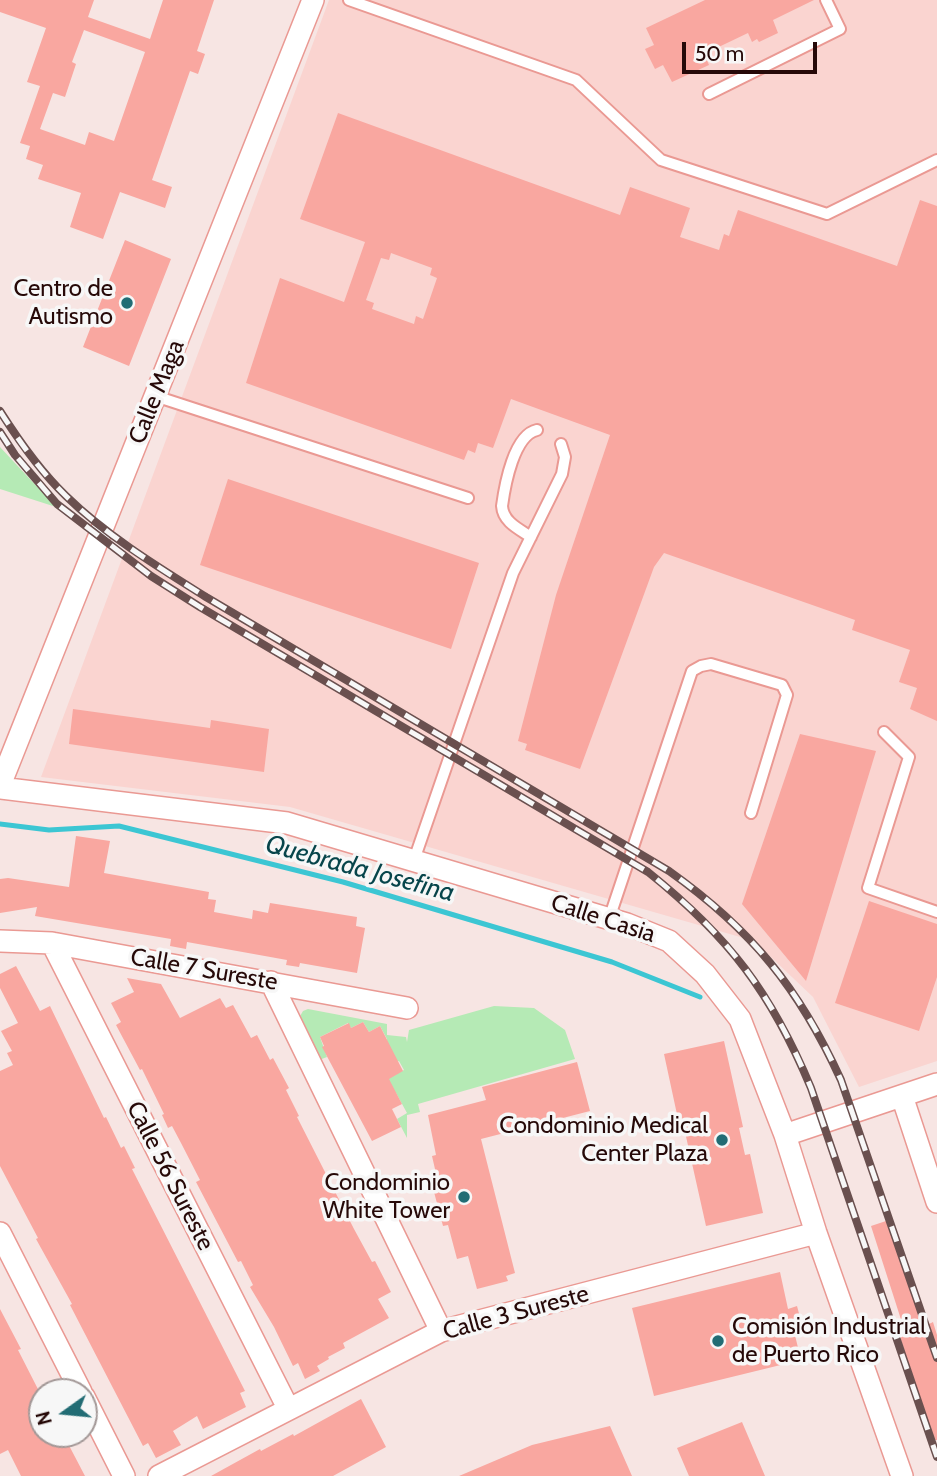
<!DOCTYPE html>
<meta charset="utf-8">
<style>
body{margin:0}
#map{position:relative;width:937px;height:1476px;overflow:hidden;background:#f7e5e3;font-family:Cabin,sans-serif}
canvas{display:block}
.north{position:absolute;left:28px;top:1378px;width:70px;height:70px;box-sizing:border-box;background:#f7f7f7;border:2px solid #a39897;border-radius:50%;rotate:255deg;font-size:19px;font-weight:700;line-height:28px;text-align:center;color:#260908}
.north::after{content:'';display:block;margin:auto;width:24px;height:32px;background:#226c74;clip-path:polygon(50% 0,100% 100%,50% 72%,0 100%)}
.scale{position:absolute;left:682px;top:42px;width:135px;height:32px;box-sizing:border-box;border:4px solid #260908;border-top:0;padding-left:9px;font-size:21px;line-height:24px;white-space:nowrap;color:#260908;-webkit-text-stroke:5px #f7f7f7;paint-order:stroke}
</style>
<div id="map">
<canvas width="937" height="1476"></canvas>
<div class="north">N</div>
<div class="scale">50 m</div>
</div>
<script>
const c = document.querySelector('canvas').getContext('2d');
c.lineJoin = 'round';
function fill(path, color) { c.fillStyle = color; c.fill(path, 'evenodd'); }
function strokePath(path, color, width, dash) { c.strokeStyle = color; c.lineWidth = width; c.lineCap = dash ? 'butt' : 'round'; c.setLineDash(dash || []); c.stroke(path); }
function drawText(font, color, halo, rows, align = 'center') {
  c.font = font + ' Cabin,sans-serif'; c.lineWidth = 7; c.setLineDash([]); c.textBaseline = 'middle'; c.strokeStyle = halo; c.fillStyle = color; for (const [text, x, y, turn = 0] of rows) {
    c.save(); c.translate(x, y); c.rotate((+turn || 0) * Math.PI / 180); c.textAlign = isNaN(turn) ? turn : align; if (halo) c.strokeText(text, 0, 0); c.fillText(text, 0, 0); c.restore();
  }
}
const built = new Path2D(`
 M329,0H937V1061L859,1087L813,997L754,941L290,807L41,777Z`);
const green = new Path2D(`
 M0,447L56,507L0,489Z
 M494,1006L534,1008L565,1030L575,1059L418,1104L420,1112L407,1115V1138L397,1119L407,1113L396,1093L379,1083L404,1070L399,1061L384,1069L387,1039L380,1026L369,1032L363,1022L351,1028L348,1023L320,1037L327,1057L319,1060L299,1018L303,1011L308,1009L387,1024V1035L406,1037L407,1042L409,1030Z`);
const stream = new Path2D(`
 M0,824L49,830L119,826L343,882L612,962L700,997`);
const building = new Path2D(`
 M0,0H94L88,17L150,39L163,0H214L197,51L205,54L198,74L190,71L152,180L172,187L165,208L120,192L103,239L70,227L81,193L38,179L43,165L26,159L30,146L20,143L40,86L27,82L46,28L0,12ZM84,30L145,52L114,141L89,132L85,145L40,129L53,93L65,97L76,64L72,62Z
 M705,0H814L773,20L778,33L759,42L757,39L752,42L748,33L704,54L709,65L672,82L663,65L655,69L645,49L654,45L646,28Z
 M338,113L620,215L630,187L690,208L680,237L719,250L724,234L729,236L738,210L897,266L920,200L937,206V721L910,709L917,688L899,682L910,650L852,630L855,620L664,553L654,567L580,769L525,750L527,744L518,741L556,595L610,435L511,399L493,448L478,443L475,453L468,450L464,460L246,383L280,278L344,302L365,242L300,219ZM391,253L432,268L430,275L437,278L423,319L416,316L414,324L372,309L374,303L366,300L381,258L389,260Z
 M125,240L171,259L129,366L83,347Z
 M228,479L479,563L451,649L200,565Z
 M73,709L210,728L211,720L269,729L264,772L69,744Z
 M800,734L876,751L806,981L742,904Z
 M76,836L110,841L104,873L209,892L208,899L216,900L214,912L252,919L253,910L268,913L270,903L357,917L356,926L365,928L357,973L300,963L299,967L286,965L287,960L187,942L186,949L170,946L171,939L35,916L37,907L0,913V879L8,878L69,887Z
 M869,901L937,924V977L919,1031L835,1003Z
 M16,966L40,1011L50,1006L104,1118L106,1117L121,1148L124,1146L135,1168L132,1169L245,1391L240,1393L246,1407L203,1429L197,1416L173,1431L181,1445L156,1458L148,1443L143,1446L70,1305L72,1304L36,1239L38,1238L0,1166V1071L13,1065L7,1053L12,1051L1,1031L18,1023L0,988V974Z
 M127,978L161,984L180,1018L220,998L226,1008L233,1005L251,1038L257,1035L270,1060L273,1058L289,1088L286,1090L299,1116L297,1117L354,1229L372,1262L375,1261L391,1292L378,1299L389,1318L343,1343L345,1348L328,1357L329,1359L317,1366L320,1371L305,1379L298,1363L293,1366L274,1327L250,1287L253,1285L241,1261L238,1262L196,1182L200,1180L181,1143L172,1126L168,1128L162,1115L164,1114L142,1069L140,1070L116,1025L121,1022L111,1003L134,992Z
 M363,1022L369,1032L380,1026L403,1071L389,1079L402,1104L392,1109L401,1127L372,1141L322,1047L324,1046L320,1037L349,1023L351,1028Z
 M724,1041L743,1127L739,1128L745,1155L750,1154L763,1213L706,1226L685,1132L681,1133L664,1054Z
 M577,1062L590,1111L481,1139L515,1273L506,1276L508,1281L477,1289L468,1256L457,1259L448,1225L443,1226L434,1192L440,1191L432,1156L436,1155L428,1115L486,1100L482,1087Z
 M892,1219L927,1325L933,1322L937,1335V1440H934L899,1334L905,1332L871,1226Z
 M780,1272L788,1309L797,1306L801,1321L792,1323L801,1360L654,1396L632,1308Z
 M0,1309L21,1349L18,1350L42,1397V1434H63L85,1476H21L8,1450L0,1454Z
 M361,1399L386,1447L333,1476H211L260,1449L261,1451L293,1434L294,1436Z
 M742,1422L765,1476H689L677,1448Z
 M610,1426L632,1476H459L532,1445Z`);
const lane = new Path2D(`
 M349,0L576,80L661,160L827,214L937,160
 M709,94L840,29L826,0
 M155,396L468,498
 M531,537C519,529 503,522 502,506C505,484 514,435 537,430
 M884,732L909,757L868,888L937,912
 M414,860L513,573L562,474L565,457L561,444
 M609,919L692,671L701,666L711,664L782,685L787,695L751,813`);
const street = new Path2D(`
 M0,785L313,0
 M0,788L287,823L627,924L669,941L705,974L740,1019L785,1135L816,1233L902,1476
 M0,941L52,943L407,1008
 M52,943L288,1408
 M271,982L441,1331
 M902,1096L937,1202
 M785,1135L937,1084
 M0,1233L81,1392
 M84,1397L124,1476
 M159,1476L441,1331L816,1233`);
const rail = new Path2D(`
 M0,411C19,441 40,471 66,496C107,536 158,567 206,597L669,871C752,930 799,988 841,1080L937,1358
 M0,432L15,455L57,504L151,576L200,607L648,872C729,937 771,992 811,1088L937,1457`);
const markers = [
 [127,303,7,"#226c74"],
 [722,1140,7,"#226c74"],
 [464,1197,7,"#226c74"],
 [718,1341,7,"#226c74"]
];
const poiNames = [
 ["Centro de",113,289],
 ["Autismo",113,317],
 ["Condominio Medical",708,1126],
 ["Center Plaza",708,1154],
 ["Condominio",450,1183],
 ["White Tower",450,1211],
 ["Comisión Industrial",732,1327,"left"],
 ["de Puerto Rico",732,1355,"left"]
];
const streetNames = [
 ["Calle Maga",157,392,-68],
 ["Calle Casia",603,919,18],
 ["Calle 7 Sureste",204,970,10],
 ["Calle 56 Sureste",170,1176,63],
 ["Calle 3 Sureste",516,1313,-15]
];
const waterNames = [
 ["Quebrada Josefina",360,869,15]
];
fill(built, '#fad4d0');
fill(green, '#b5eab5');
strokePath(stream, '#3cc6d3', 5);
fill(building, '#f9a7a0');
strokePath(lane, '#ea9993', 14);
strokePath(street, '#ea9993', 24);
strokePath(lane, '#fff', 10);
strokePath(street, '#fff', 21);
strokePath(rail, '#6a504f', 8);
strokePath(rail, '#f7f7f7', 5, [16]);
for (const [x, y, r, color] of markers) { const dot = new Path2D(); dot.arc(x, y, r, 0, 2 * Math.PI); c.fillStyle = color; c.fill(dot); strokePath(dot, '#f7f7f7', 2.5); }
drawText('24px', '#260908', '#f7f7f7', poiNames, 'right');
drawText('24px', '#260908', '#f7f7f7', streetNames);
drawText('italic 26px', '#07454b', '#f7f7f7', waterNames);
</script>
